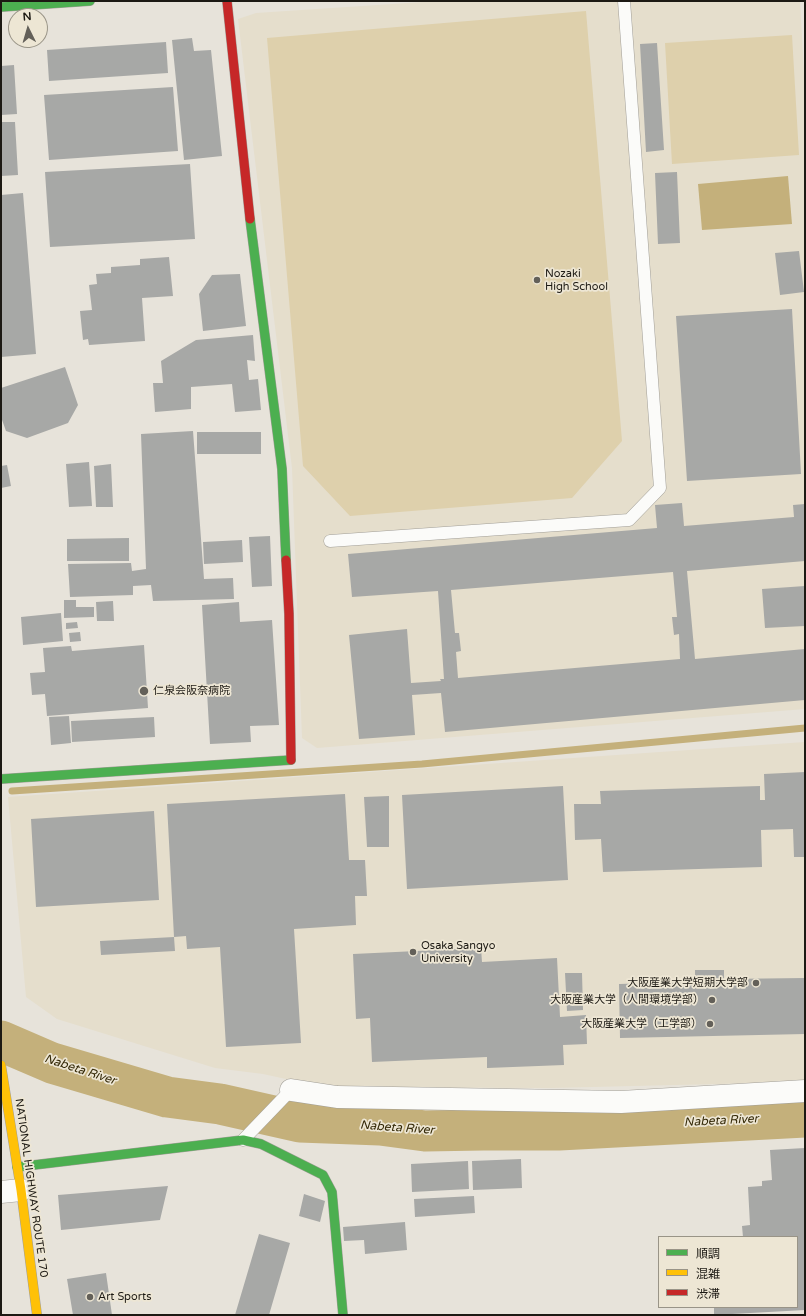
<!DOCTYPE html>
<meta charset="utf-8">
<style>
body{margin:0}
#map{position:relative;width:806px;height:1316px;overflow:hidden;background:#e7e3da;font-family:"Varela Round","Noto Sans JP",sans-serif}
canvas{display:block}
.frame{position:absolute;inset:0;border:2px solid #1c1913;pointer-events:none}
.legend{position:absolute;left:658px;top:1236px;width:140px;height:72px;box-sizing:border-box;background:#ede6d4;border:1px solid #999487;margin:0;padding:5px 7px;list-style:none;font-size:12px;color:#1c1913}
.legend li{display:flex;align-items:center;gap:8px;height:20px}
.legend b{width:20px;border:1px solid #999487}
.north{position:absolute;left:8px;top:8px;width:40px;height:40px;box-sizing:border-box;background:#ede6d4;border:1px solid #999487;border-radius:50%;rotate:355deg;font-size:11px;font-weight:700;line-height:16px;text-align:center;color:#1c1913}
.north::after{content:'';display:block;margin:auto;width:14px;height:18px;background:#636059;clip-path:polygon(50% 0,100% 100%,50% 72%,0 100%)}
</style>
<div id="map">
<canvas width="806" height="1316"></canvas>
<div class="frame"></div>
<ul class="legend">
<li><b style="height:5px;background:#4caf50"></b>順調</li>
<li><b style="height:5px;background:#ffc107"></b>混雑</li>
<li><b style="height:5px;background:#c62828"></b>渋滞</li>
</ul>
<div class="north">N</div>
</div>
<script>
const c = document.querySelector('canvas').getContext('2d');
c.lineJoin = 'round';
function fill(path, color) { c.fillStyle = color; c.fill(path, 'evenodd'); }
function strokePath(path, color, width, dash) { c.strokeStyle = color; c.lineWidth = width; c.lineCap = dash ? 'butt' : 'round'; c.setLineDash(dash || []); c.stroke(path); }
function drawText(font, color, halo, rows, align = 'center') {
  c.font = font + ' "Varela Round","Noto Sans JP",sans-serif'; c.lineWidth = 3.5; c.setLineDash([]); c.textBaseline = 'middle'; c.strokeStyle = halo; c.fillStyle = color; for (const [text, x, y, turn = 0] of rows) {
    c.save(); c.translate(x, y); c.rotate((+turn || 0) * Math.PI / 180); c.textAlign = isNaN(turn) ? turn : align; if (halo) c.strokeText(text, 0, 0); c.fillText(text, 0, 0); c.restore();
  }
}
const built = new Path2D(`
 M438,1H800L805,92V709L317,748L302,738L292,468L238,19L256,13Z
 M805,742V1081L759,1083L550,1088L323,1087L263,1074L215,1068L57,1019L26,997L8,797Z`);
const green = new Path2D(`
 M586,11L622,441L572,498L350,516L303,466L267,38Z
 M792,35L799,155L672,164L665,43Z`);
const water = new Path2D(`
 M788,176L792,224L702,230L698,184Z`);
const stream = new Path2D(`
 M12,791L422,764L805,728`);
const river = new Path2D(`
 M1,1041L52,1063L167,1097L220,1104L300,1122L380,1125L425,1131L483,1130H559L805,1117`);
const building = new Path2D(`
 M192,38L194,51L211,50L222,156L184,160L172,40Z
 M166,42L168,73L49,81L47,50Z
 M657,43L664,150L646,152L640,44Z
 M14,65L17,114L1,115V66Z
 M173,87L178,151L49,160L44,95Z
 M1,122H15L18,175L1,176Z
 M190,164L195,239L50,247L45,172Z
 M677,172L680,243L658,244L655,173Z
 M23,193L36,354L1,357V195Z
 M799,251L804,292L780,295L775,253Z
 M169,257L173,296L142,298L145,341L89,345L88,339L83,340L80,311L92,310L89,285L97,284L96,274L111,273V267L140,265V259Z
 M240,274L246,326L203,331L199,294L212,275Z
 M792,309L801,474L687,481L676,316Z
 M253,335L255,361L247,360L249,380L258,379L261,410L235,412L232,384L191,387V409L155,412L153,383H163L161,361L196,340Z
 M65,367L78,405L68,423L27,438L6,431L1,417V388Z
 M193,431L204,579L233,578L234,599L153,601L151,585L133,586V595L70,597L68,564L131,563L132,571L146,569L141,434Z
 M197,432H261V454H197Z
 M89,462L92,506L69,507L66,464Z
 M111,464L113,507H96L94,466Z
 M7,465L11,486L1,488V466Z
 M682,503L684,526L794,517L793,505L805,504V561L687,571L695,659L805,649V700L445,732L441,693L412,695L415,735L359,739L349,635L407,629L411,683L441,681L440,679H444L438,591L352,597L348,554L657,528L655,505ZM673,572L677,617H672L674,635L679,634L680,659L458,678L456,652L461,651L459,633H455L451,590Z
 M270,536L272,586L252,587L249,537Z
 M129,538V561H67V539Z
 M242,540L243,562L204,564L203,542Z
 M805,586V626L765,628L762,589Z
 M64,600H76V607H94V617L64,618Z
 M113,601L114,621H97L96,602Z
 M239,602L240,622L272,620L279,725L250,726L251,742L210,744L202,605Z
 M61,613L63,641L23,645L21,617Z
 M77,622L78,628L66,629V623Z
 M80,632L81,641L70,642L69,633Z
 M144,645L148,708L47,716L45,694L32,695L30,673L45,672L43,648L71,646L72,651Z
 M69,716L71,743L51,745L49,717Z
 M154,717L155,737L72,742L71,721Z
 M805,772V857H794L793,829L761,830L762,867L603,872L601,839L575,840L574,804H601L600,791L760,786V800H765L764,774Z
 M563,786L568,880L407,889L402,795Z
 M345,794L349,860H365L367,896H355L356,925L294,929L301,1043L226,1047L220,947L187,949L186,936L174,937L167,804Z
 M389,796V847H367L364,797Z
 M154,811L159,900L36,907L31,819Z
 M174,937L175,951L101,955L100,941Z
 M481,948L482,962L557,958L560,1017L586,1015L587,1044L563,1045L564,1065L487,1068V1057L372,1062L370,1018L356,1019L353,954Z
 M695,970H724V979L805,978V1034L620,1038L619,984L695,982Z
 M565,973H582L583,1010L567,1011Z
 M805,1148V1310L714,1315V1307H797V1237H743L742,1226L750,1225L748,1187L762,1186V1181L772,1180L770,1150Z
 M521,1159L522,1188L473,1190L472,1161Z
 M468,1161L469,1189L412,1192L411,1164Z
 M168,1186L160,1220L61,1230L58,1195Z
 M304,1194L325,1201L320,1222L299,1216Z
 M474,1196L475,1213L415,1217L414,1199Z
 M405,1222L407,1250L365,1254L364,1240L344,1241L343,1227Z
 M259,1234L290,1243L269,1315H235Z
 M106,1273L112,1315H73L67,1279Z`);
const lane = new Path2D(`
 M330,541L629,520L660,488L624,1
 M243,1140L291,1090`);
const street = new Path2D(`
 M291,1090L337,1097L621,1102L805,1091
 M1,1192L21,1190`);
const fast = new Path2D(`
 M1,7L90,1
 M250,219L282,469L286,560
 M1,779L291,760
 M17,1167L243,1140L261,1144L323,1175L332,1192L343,1315`);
const slow = new Path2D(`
 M1,1065L21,1190L37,1315`);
const jam = new Path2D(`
 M227,1L250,219
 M286,560L289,614L291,760`);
const markers = [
 [537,280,4,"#636059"],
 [144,691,5,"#636059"],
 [413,952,4,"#636059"],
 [756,983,4,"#636059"],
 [712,1000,4,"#636059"],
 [710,1024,4,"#636059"],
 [90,1297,4,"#636059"]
];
const poiNames = [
 ["Nozaki",545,274],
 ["High School",545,287],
 ["仁泉会阪奈病院",153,691],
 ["Osaka Sangyo",421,946],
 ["University",421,959],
 ["大阪産業大学短期大学部",748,983,"right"],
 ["大阪産業大学（人間環境学部）",704,1000,"right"],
 ["大阪産業大学（工学部）",702,1024,"right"],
 ["Art Sports",98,1297]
];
const streetNames = [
 ["NATIONAL HIGHWAY ROUTE 170",31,1188,82]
];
const waterNames = [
 ["Nabeta River",80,1070,18],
 ["Nabeta River",721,1121,-3],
 ["Nabeta River",397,1128,4]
];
fill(built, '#e5decc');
fill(green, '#ded0ac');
fill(water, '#c4b07b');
strokePath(stream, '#c4b07b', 7);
strokePath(river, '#c4b07b', 41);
fill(building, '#a7a8a6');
strokePath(lane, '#a19e97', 13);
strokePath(street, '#a19e97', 23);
strokePath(fast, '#a19e97', 10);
strokePath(slow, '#a19e97', 10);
strokePath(jam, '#a19e97', 10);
strokePath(lane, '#fbfbf9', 12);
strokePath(street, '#fbfbf9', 22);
strokePath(fast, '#4caf50', 9);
strokePath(slow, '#ffc107', 9);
strokePath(jam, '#c62828', 9);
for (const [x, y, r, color] of markers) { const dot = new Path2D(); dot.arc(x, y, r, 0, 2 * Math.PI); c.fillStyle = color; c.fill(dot); strokePath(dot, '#ede6d4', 1.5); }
drawText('11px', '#1c1913', '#ede6d4', poiNames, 'left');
drawText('11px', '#1c1913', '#ede6d4', streetNames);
drawText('italic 12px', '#342907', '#ede6d4', waterNames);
</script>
